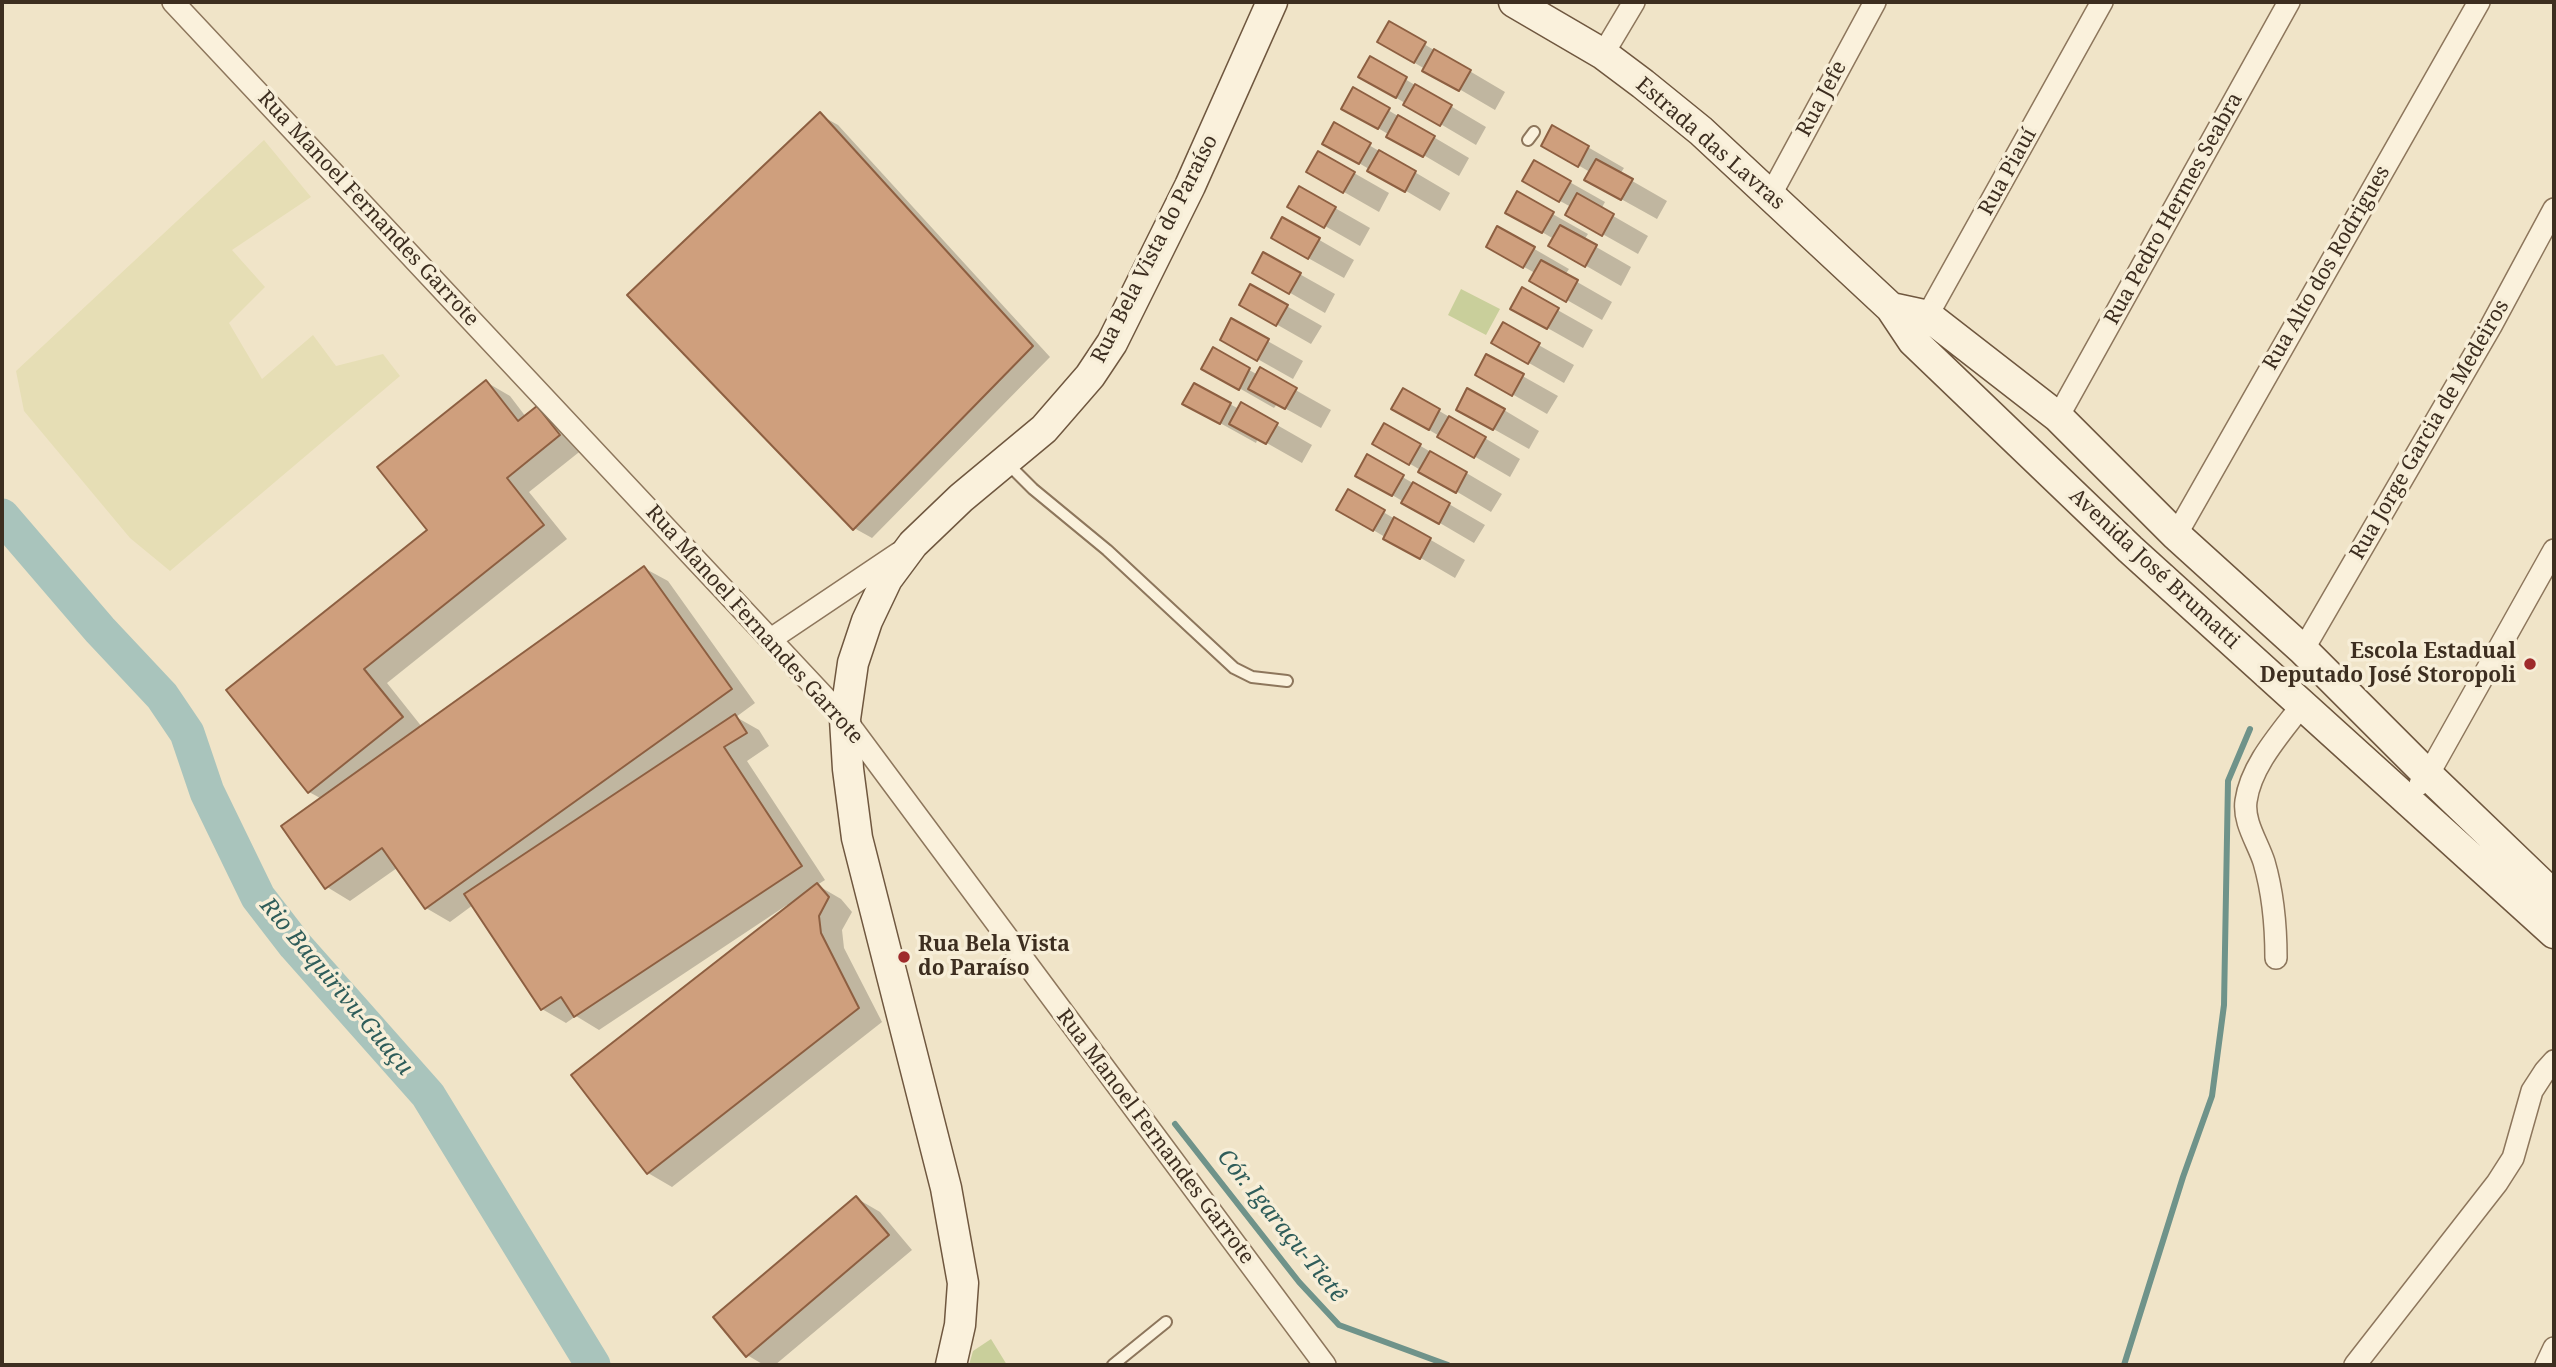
<!DOCTYPE html>
<meta charset="utf-8">
<style>
body{margin:0}
#map{position:relative;width:2556px;height:1367px;overflow:hidden;background:#f0e4c8;font-family:"Noto Serif",serif}
canvas{display:block}
.frame{position:absolute;inset:0;border:4px solid #3d2e20;pointer-events:none}
</style>
<div id="map">
<canvas width="2556" height="1367"></canvas>
<div class="frame"></div>
</div>
<script>
const c = document.querySelector('canvas').getContext('2d');
c.lineJoin = 'round';
function fill(path, color) { c.fillStyle = color; c.fill(path, 'evenodd'); }
function strokePath(path, color, width, dash) { c.strokeStyle = color; c.lineWidth = width; c.lineCap = dash ? 'butt' : 'round'; c.setLineDash(dash || []); c.stroke(path); }
function drawText(font, color, halo, rows, align = 'center') {
  c.font = font + ' "Noto Serif",serif'; c.lineWidth = 7; c.setLineDash([]); c.textBaseline = 'middle'; c.strokeStyle = halo; c.fillStyle = color; for (const [text, x, y, turn = 0] of rows) {
    c.save(); c.translate(x, y); c.rotate((+turn || 0) * Math.PI / 180); c.textAlign = isNaN(turn) ? turn : align; if (halo) c.strokeText(text, 0, 0); c.fillText(text, 0, 0); c.restore();
  }
}
const farmland = new Path2D(`
 M264,140L311,197L232,250L265,287L229,323L262,379L313,335L336,366L383,354L400,376L170,571L130,538L24,411L16,371Z`);
const green = new Path2D(`
 M1461,289L1500,309L1486,335L1448,315Z
 M991,1339L1007,1365H969L973,1351Z`);
const shadow = new Path2D(`
 M1390,24L1505,92L1495,110L1379,42Z
 M1371,59L1486,127L1476,145L1361,77Z
 M1354,90L1469,158L1459,176L1344,108Z
 M820,115L838,125L1050,357L872,538L854,528Z
 M1335,125L1450,193L1440,211L1325,143Z
 M1553,127L1624,168L1620,174L1667,201L1657,219L1621,199L1590,172L1543,145Z
 M1534,162L1605,202L1601,209L1648,236L1638,254L1567,214L1571,207L1524,181Z
 M1309,172L1354,173L1389,193L1379,212Z
 M1300,188L1370,228L1360,246L1290,206Z
 M1517,194L1588,234L1584,240L1631,267L1621,286L1550,245L1554,239L1507,212Z
 M1283,219L1354,260L1344,278L1308,258Z
 M1498,228L1569,269L1565,275L1612,302L1602,320L1532,280L1535,273L1488,247Z
 M1264,254L1335,294L1325,313L1254,272Z
 M1251,286L1322,326L1311,344L1241,304Z
 M1522,290L1593,330L1583,348L1512,308Z
 M1232,321L1303,361L1293,379L1222,339Z
 M1503,325L1574,365L1564,383L1494,343Z
 M1214,350L1258,375L1260,370L1331,410L1321,428L1277,404L1274,408L1204,368Z
 M1487,356L1558,396L1547,414L1477,374Z
 M486,382L510,396L526,417L537,408L561,422L583,449L529,492L567,539L387,683L422,727L644,568L668,581L755,703L736,717L759,730L769,746L747,761L825,880L817,885L841,899L852,912L842,930L844,948L882,1022L672,1187L648,1173L573,1076L789,907L787,905L599,1030L576,1016L566,1023L542,1009L473,905L450,922L426,908L397,868L350,901L327,887L322,799L309,792L229,690L430,530Z
 M1195,385L1239,409L1242,405L1312,445L1302,463L1258,438L1256,443L1220,423Z
 M1404,390L1520,459L1510,477L1393,409Z
 M1458,409L1504,410L1539,431L1529,449Z
 M1385,425L1502,494L1491,512L1375,443Z
 M1368,457L1485,525L1474,543L1358,475Z
 M1349,492L1465,560L1455,578L1339,510Z
 M856,1198L880,1212L912,1250L775,1365H764L747,1355Z`);
const stream = new Path2D(`
 M1175,1124L1299,1282L1339,1325L1448,1365
 M2124,1365L2183,1177L2212,1096L2224,1005L2228,781L2250,729`);
const river = new Path2D(`
 M2,516L100,630L162,696L187,733L207,792L258,897L295,945L428,1095L593,1365`);
const building = new Path2D(`
 M1389,21L1426,42L1414,63L1377,42Z
 M1434,49L1471,70L1459,91L1422,71Z
 M1370,56L1407,77L1396,98L1358,77Z
 M1415,84L1452,105L1440,126L1403,105Z
 M1353,87L1390,108L1378,129L1341,109Z
 M820,112L1033,346L853,530L627,295Z
 M1398,115L1435,136L1423,157L1386,137Z
 M1334,122L1371,143L1359,164L1322,144Z
 M1552,125L1589,146L1578,167L1541,146Z
 M1379,150L1416,171L1405,192L1367,171Z
 M1318,151L1355,172L1343,193L1306,172Z
 M1596,159L1633,179L1621,200L1584,180Z
 M1534,160L1571,181L1559,202L1522,181Z
 M1299,186L1336,207L1324,228L1287,207Z
 M1517,191L1554,212L1542,233L1505,213Z
 M1577,193L1614,214L1602,236L1565,215Z
 M1282,217L1320,238L1308,259L1271,238Z
 M1560,225L1597,245L1585,267L1548,246Z
 M1497,226L1535,247L1523,268L1486,247Z
 M1263,252L1301,273L1289,294L1252,273Z
 M1541,260L1578,280L1566,302L1529,281Z
 M1250,284L1288,305L1276,326L1239,305Z
 M1522,287L1559,308L1547,329L1510,309Z
 M1231,318L1269,339L1257,361L1220,340Z
 M1503,322L1540,343L1528,364L1491,343Z
 M1213,347L1250,368L1239,390L1201,369Z
 M1486,354L1524,374L1512,396L1475,375Z
 M1260,367L1297,388L1285,409L1248,389Z
 M486,380L518,421L537,406L560,435L507,478L544,525L364,669L403,717L308,793L226,690L427,530L377,467Z
 M1194,383L1231,403L1220,424L1182,404Z
 M1403,388L1440,409L1429,430L1391,409Z
 M1467,388L1505,409L1493,430L1456,410Z
 M1241,402L1278,423L1266,444L1229,424Z
 M1449,416L1486,437L1474,458L1437,437Z
 M1384,423L1421,444L1409,465L1372,444Z
 M1430,451L1467,472L1456,493L1418,472Z
 M1367,454L1404,475L1392,496L1355,476Z
 M1413,482L1450,503L1439,524L1401,503Z
 M1348,489L1385,510L1373,531L1336,510Z
 M1394,517L1431,538L1420,559L1383,539Z
 M644,566L732,689L425,909L382,848L325,889L281,826Z
 M735,714L747,733L724,747L802,866L574,1017L561,997L541,1010L464,894Z
 M817,883L829,897L819,916L821,933L859,1008L647,1174L571,1075Z
 M856,1196L889,1235L746,1357L713,1317Z`);
const service = new Path2D(`
 M1528,140L1534,132
 M1007,463L1033,489L1107,550L1234,668L1252,677L1287,681
 M1113,1365L1166,1322`);
const minor = new Path2D(`
 M173,2L845,719L1325,1365
 M1603,54L1634,2
 M1770,196L1875,2
 M1921,327L2102,2
 M2058,417L2289,2
 M2176,535L2479,2
 M771,639L899,553
 M2303,650L2491,326L2554,209
 M2420,784L2428,775L2554,550
 M2276,958C2276,926 2273,893 2264,862C2258,843 2243,822 2246,801C2251,765 2281,733 2302,705
 M2355,1365L2497,1183L2513,1158L2532,1091L2545,1071L2554,1061
 M2546,1365L2554,1348`);
const secondary = new Path2D(`
 M1514,2L1603,54L1643,84L1701,131L1891,308L1913,341L2130,549L2554,933
 M1891,308L1928,316L2058,417L2176,535L2303,650L2428,775L2554,896
 M951,1365L960,1325L963,1283L946,1188L857,838L848,769L845,719L853,663L867,621L887,579L913,544L961,498L1044,429L1090,376L1112,343L1190,186L1272,2`);
const markers = [
 [2530,664,7,"#9e2a2b"],
 [904,957,7,"#9e2a2b"]
];
const streetNames = [
 ["Rua Jefe",1822,99,-62],
 ["Estrada das Lavras",1710,144,41],
 ["Rua Piauí",2008,172,-61],
 ["Rua Manoel Fernandes Garrote",368,209,47],
 ["Rua Pedro Hermes Seabra",2174,209,-61],
 ["Rua Bela Vista do Paraíso",1155,249,-63],
 ["Rua Alto dos Rodrigues",2327,268,-60],
 ["Rua Jorge Garcia de Medeiros",2430,430,-60],
 ["Avenida José Brumatti",2154,569,43],
 ["Rua Manoel Fernandes Garrote",754,625,48],
 ["Rua Manoel Fernandes Garrote",1155,1137,53]
];
const poiNames = [
 ["Escola Estadual",2516,652],
 ["Deputado José Storopoli",2516,676],
 ["Rua Bela Vista",918,945,"left"],
 ["do Paraíso",918,969,"left"]
];
const waterNames = [
 ["Rio Baquirivu-Guaçu",336,987,50],
 ["Cór. Igaraçu-Tietê",1281,1226,51]
];
fill(farmland, '#e6deb5');
fill(green, '#c9cf9b');
fill(shadow, '#0003');
strokePath(stream, '#6f938a', 6);
strokePath(river, '#a9c4bc', 35);
fill(building, '#cf9f7d');
strokePath(building, '#8d5f41', 2);
strokePath(service, '#8d765c', 14);
strokePath(minor, '#8d765c', 24);
strokePath(secondary, '#6f573f', 33);
strokePath(service, '#faf1dc', 10);
strokePath(minor, '#faf1dc', 21);
strokePath(secondary, '#faf1dc', 30);
for (const [x, y, r, color] of markers) { const dot = new Path2D(); dot.arc(x, y, r, 0, 2 * Math.PI); c.fillStyle = color; c.fill(dot); strokePath(dot, '#f7eed8', 2.5); }
drawText('21px', '#3d2e20', '#f7eed8', streetNames);
drawText('bold 21px', '#3d2e20', '#f7eed8', poiNames, 'right');
drawText('italic 23px', '#2f5d5a', '#f7eed8', waterNames);
</script>
